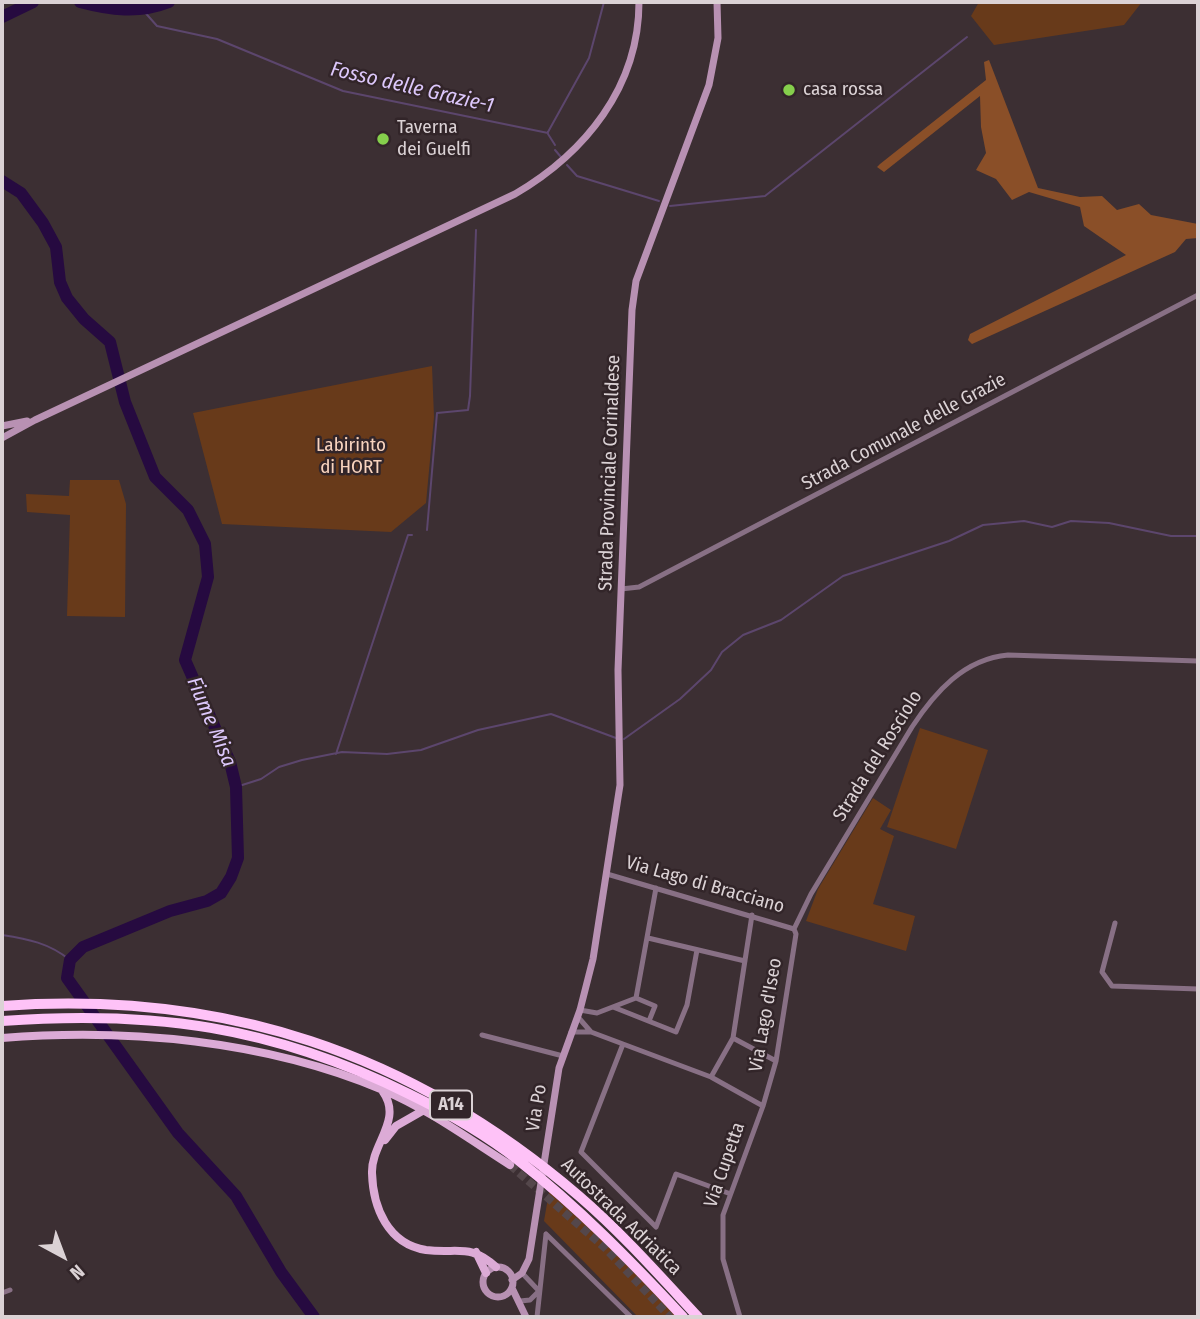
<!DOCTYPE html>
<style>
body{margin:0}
#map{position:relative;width:1200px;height:1319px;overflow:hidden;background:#3c2f33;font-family:"Fira Sans Condensed",sans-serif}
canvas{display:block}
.frame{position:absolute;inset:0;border:4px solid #dbd2d5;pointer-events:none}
.north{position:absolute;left:28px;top:1221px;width:70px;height:70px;-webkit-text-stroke:5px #322529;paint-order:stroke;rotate:139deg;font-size:19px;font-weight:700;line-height:28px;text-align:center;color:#dbd2d5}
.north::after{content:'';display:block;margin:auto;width:24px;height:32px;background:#dbd2d5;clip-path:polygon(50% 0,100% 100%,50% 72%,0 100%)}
</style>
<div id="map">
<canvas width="1200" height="1319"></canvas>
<div class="frame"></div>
<div class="north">N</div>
</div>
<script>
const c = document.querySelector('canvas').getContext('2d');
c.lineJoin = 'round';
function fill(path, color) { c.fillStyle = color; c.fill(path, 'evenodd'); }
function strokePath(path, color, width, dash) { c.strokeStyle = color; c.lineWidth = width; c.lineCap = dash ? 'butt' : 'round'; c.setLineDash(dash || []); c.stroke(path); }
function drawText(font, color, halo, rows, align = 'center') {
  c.font = font + ' "Fira Sans Condensed",sans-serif'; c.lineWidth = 5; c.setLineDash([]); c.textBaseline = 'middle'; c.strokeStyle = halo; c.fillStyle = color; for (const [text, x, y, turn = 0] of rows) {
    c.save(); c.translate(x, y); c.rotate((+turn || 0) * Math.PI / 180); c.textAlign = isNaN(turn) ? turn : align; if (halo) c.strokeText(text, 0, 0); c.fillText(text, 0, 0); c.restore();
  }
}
const green = new Path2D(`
 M979,2H1142L1124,25L994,45L971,16Z
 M432,366L434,417L426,503L391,532L222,524L193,413Z
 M70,480H119L126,504L125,617L67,616L70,515L27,512L26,494L69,496Z
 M920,728L988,750L956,849L887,827Z
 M873,798L891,810L880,829L894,836L873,904L915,916L906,951L806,921L818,889Z
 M549,1192L595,1233L678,1317H638L544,1221Z`);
const forest = new Path2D(`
 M989,60L1038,188L1080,197L1102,196L1117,210L1139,204L1151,215L1198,224V238L1186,239L1175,252L972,344L968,340L970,334L1126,255L1084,226L1080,207L1029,192L1012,200L996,179L976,170L986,153L981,127L980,96L884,172L877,167L880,164L986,80L984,62Z`);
const stream = new Path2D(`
 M142,9L157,26L217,39L343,91L548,133
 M548,132L589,58L604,2
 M548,134L555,145
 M555,150L561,157
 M567,165L577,176L659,201
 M670,206L765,196L967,37
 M427,530L437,413L468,410L470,396L476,230
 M624,739L680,699L711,670L722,652L743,635L781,620L843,576L949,541L983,525L1024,521L1052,527L1071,521L1109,523L1171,536H1198
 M336,754L408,535H412
 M236,787L261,779L279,767L302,760L342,752L387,754L421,750L478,730L551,714L616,738
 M2,935C28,939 49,943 70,960`);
const river = new Path2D(`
 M80,2C110,10 139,14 169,2
 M2,17L33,2
 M2,181L21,193L43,223L56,247L60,282L67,298L84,319L110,342L125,402L155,477L188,510L205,544L208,577L185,660L230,762L236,787L238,858L231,877L221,893L207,901L170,911L83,947L70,960L67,978L178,1133L236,1196L281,1272L314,1317`);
const primaryTunnel = new Path2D(`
 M510,1165L605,1248L670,1317`);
const street = new Path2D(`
 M621,589L639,587L1198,295
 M607,874L794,929
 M1115,923L1102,972L1112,986L1198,989
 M794,929L811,894L912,727C935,692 964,659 1008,655L1198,661
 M648,938L745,961
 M636,998L656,888
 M636,998L655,1006L649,1021
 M613,1007L676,1032L687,1005L697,950
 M580,1010L597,1013L636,998
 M571,1032H591L578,1017
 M591,1032L711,1077L763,1106
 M482,1035L563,1056
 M733,1038L776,1061
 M623,1044L581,1152L656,1227L676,1174L728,1193
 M711,1077L733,1038L752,915
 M546,1234L631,1317
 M2,1293L10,1290
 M520,1301L530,1300L539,1291L522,1273
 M537,1317L546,1234
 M740,1317L723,1259V1215L763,1106L776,1061L796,934L794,929`);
const secondary = new Path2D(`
 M2,426L27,421
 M2,438L35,420L515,194C585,153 639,87 639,2
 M483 1282a15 15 0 1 1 30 0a15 15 0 1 1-30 0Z
 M512,1280L522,1273L529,1259L559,1068L580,1010L593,959L620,785L618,670L632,310L636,281L709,85L718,38L717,2
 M512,1288L526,1317`);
const primary = new Path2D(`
 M2,1038C127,1028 265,1040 383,1090C428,1109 469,1139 510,1165
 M383,1092C403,1120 371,1144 372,1173C373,1208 388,1244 426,1250C458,1254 470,1243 496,1267
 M385,1140L396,1126L424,1110
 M476,1252L486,1273`);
const highway = new Path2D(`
 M2,1006C223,990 411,1052 579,1196C622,1233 660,1276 698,1317
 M2,1021C153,1010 272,1026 409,1094C446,1112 485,1134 518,1160C578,1207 631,1261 683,1317`);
const markers = [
 [789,90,7,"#85cf4c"],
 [383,139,7,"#85cf4c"]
];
const shields = [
 [451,1105,42]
];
const shieldNames = [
 ["A14",451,1105]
];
const poiNames = [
 ["casa rossa",803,90],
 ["Taverna",397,128],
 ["dei Guelfi",397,150]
];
const streetNames = [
 ["Strada Comunale delle Grazie",904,432,-28],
 ["Strada Provinciale Corinaldese",610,473,-88],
 ["Strada del Rosciolo",878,756,-58],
 ["Via Lago di Bracciano",705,885,16],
 ["Via Lago d'Iseo",766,1015,-80],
 ["Via Po",537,1108,-81],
 ["Via Cupetta",725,1165,-71],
 ["Autostrada Adriatica",621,1217,44]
];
const parkNames = [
 ["Labirinto",351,446],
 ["di HORT",351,468]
];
const waterNames = [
 ["Fosso delle Grazie-1",412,88,13],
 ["Fiume Misa",211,722,67]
];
fill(green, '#683a1a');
fill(forest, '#8a4f28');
strokePath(stream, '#5c466d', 2);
strokePath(river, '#260a40', 12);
strokePath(primaryTunnel, '#54474b', 8, [8, 4]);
strokePath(street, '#887085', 5);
strokePath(secondary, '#b891b3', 7);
strokePath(primary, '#dcabd6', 8);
strokePath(highway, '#fec2f7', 10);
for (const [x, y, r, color] of markers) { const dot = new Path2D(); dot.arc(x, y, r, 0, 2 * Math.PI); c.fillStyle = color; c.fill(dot); strokePath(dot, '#322529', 2.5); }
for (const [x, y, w] of shields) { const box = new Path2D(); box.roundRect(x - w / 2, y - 14.5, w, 29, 5); c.fillStyle = '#322529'; c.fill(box); strokePath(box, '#dbd2d5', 2); }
drawText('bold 18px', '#dbd2d5', null, shieldNames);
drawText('19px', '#dbd2d5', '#322529', poiNames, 'left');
drawText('19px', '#dbd2d5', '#322529', streetNames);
drawText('19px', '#f8d3be', '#322529', parkNames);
drawText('italic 21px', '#dcc7fb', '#322529', waterNames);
</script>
